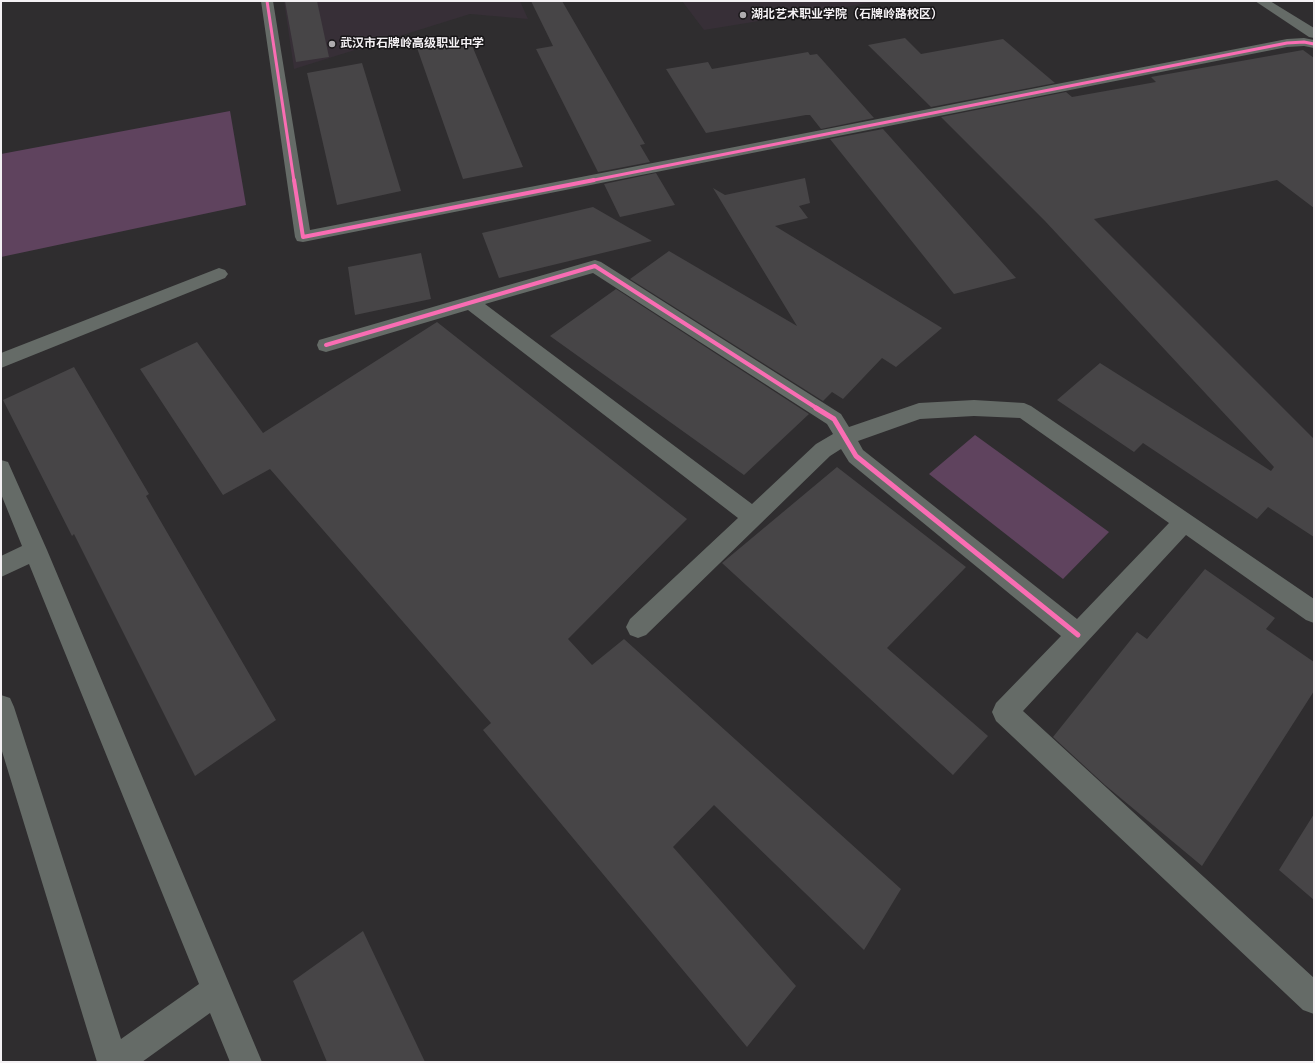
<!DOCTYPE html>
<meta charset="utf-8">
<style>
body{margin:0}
#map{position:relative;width:1315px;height:1063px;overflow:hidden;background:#2f2d2f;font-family:"Fira Sans Condensed",sans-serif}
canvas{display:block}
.frame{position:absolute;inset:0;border:2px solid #f4f1f4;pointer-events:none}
</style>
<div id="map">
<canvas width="1315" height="1063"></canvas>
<div class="frame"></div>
</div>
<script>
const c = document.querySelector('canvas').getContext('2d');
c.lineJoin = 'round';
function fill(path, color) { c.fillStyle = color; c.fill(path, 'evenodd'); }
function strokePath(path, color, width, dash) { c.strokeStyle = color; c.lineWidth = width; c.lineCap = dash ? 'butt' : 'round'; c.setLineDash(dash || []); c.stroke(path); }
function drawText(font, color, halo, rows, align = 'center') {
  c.font = font + ' "Fira Sans Condensed","Noto Sans SC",sans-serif'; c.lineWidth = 3; c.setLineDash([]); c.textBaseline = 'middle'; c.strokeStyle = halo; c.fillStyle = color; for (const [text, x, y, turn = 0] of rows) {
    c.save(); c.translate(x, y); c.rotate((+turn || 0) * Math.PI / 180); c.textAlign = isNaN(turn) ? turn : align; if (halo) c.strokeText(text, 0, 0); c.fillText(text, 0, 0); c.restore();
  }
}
const built = new Path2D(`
 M284,1H520L528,19L470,14L294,69Z
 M682,1H881L704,30Z`);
const green = new Path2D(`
 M230,111L246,205L1,257V154Z
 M975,435L1109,532L1063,579L929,474Z`);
const building = new Path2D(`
 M285,1H317L329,57L296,62Z
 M531,1H562L645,144L640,145L650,162L598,172L536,49L553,46Z
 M468,36L523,167L463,179L416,45Z
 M905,38L921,54L1003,39L1055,83L931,107L868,45Z
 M1303,50L1314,58V208L1277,180L1094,219L1314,439V537L1268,507L1257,519L1143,443L1134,452L1057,400L1100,363L1271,471L1274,467L1045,221L941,117L1066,92L1072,97L1156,82L1151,77Z
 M808,52L810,55L817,54L874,118L821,129L810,115H806L706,133L666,69L708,62L712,69Z
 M362,63L401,191L337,205L307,73Z
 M883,129L1016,278L954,294L830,139Z
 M656,173L675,205L620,217L604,184Z
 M805,178L810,203L799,206L808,218L775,226L942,328L896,367L882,358L843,399L832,392L823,401L630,279L669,251L797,326L713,188L725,195Z
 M593,207L652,241L499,278L482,233Z
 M421,253L431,299L355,315L348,267Z
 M616,289L809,414L744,475L550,336Z
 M437,322L687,519L568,639L592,665L624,639L901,889L864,950L714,805L673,847L796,986L747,1047L483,730L491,723L270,469L223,495L140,369L197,342L263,433Z
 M74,367L149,494L146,496L276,720L195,776L74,534L72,536L3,400Z
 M837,467L966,567L887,648L988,736L953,775L722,563Z
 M1205,569L1275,618L1266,629L1314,662V691L1202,866L1105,785L1053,737L1137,632L1147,639Z
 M1314,814V900L1279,870Z
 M363,931L425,1062H327L293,981Z`);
const street = new Path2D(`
 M261,1H273L310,230L1287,39L1304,38L1314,40V48L1304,46L1287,47L303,242L297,241L295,237Z
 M1255,1H1270L1314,28V38L1309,37Z
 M595,260L601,262L841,414L849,427L919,403L974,400L1024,403L1031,406L1314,599V623L1306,620L1186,535L1023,711L1314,978V1014L1303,1010L996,721L992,712L996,703L1061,636L849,462L841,449L830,456L646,635L638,638L630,635L626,627L630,619L738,518L468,310L326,352L319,350L317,345L319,340ZM593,273L827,424L833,434L816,444L752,504L485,304ZM974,416L1020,418L1169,523L1077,619L863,450L858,441L920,419Z
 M219,268L225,270L228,274L225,278L1,368V353Z
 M1,460L8,462L47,550L262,1062H230L210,1013L142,1062H97L1,748V695L10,698L14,707L121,1039L199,984L29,564L1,577V556L22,546L1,494Z`);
const cyclewayFar2 = new Path2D(`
 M267,1L294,181
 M589,181L1287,43L1304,42L1314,44`);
const cyclewayFar1 = new Path2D(`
 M294,180L303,237L594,180
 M326,345L595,266L818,409`);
const cycleway = new Path2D(`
 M816,408L834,419L856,456L1078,635`);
const markers = [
 [743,15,4,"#afacaf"],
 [332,44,4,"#afacaf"]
];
const farPoinames = [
 ["湖北艺术职业学院（石牌岭路校区）",751,15],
 ["武汉市石牌岭高级职业中学",340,44]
];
fill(built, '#372f37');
fill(green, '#5f435e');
fill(building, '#474547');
fill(street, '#656b67');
strokePath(cyclewayFar2, '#f96db3', 3);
strokePath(cyclewayFar1, '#f96db3', 4);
strokePath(cycleway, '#f96db3', 5);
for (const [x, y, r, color] of markers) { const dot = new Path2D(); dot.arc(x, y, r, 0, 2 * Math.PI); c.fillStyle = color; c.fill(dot); strokePath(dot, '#171517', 1.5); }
drawText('bold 12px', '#f4f1f4', '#171517', farPoinames, 'left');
</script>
